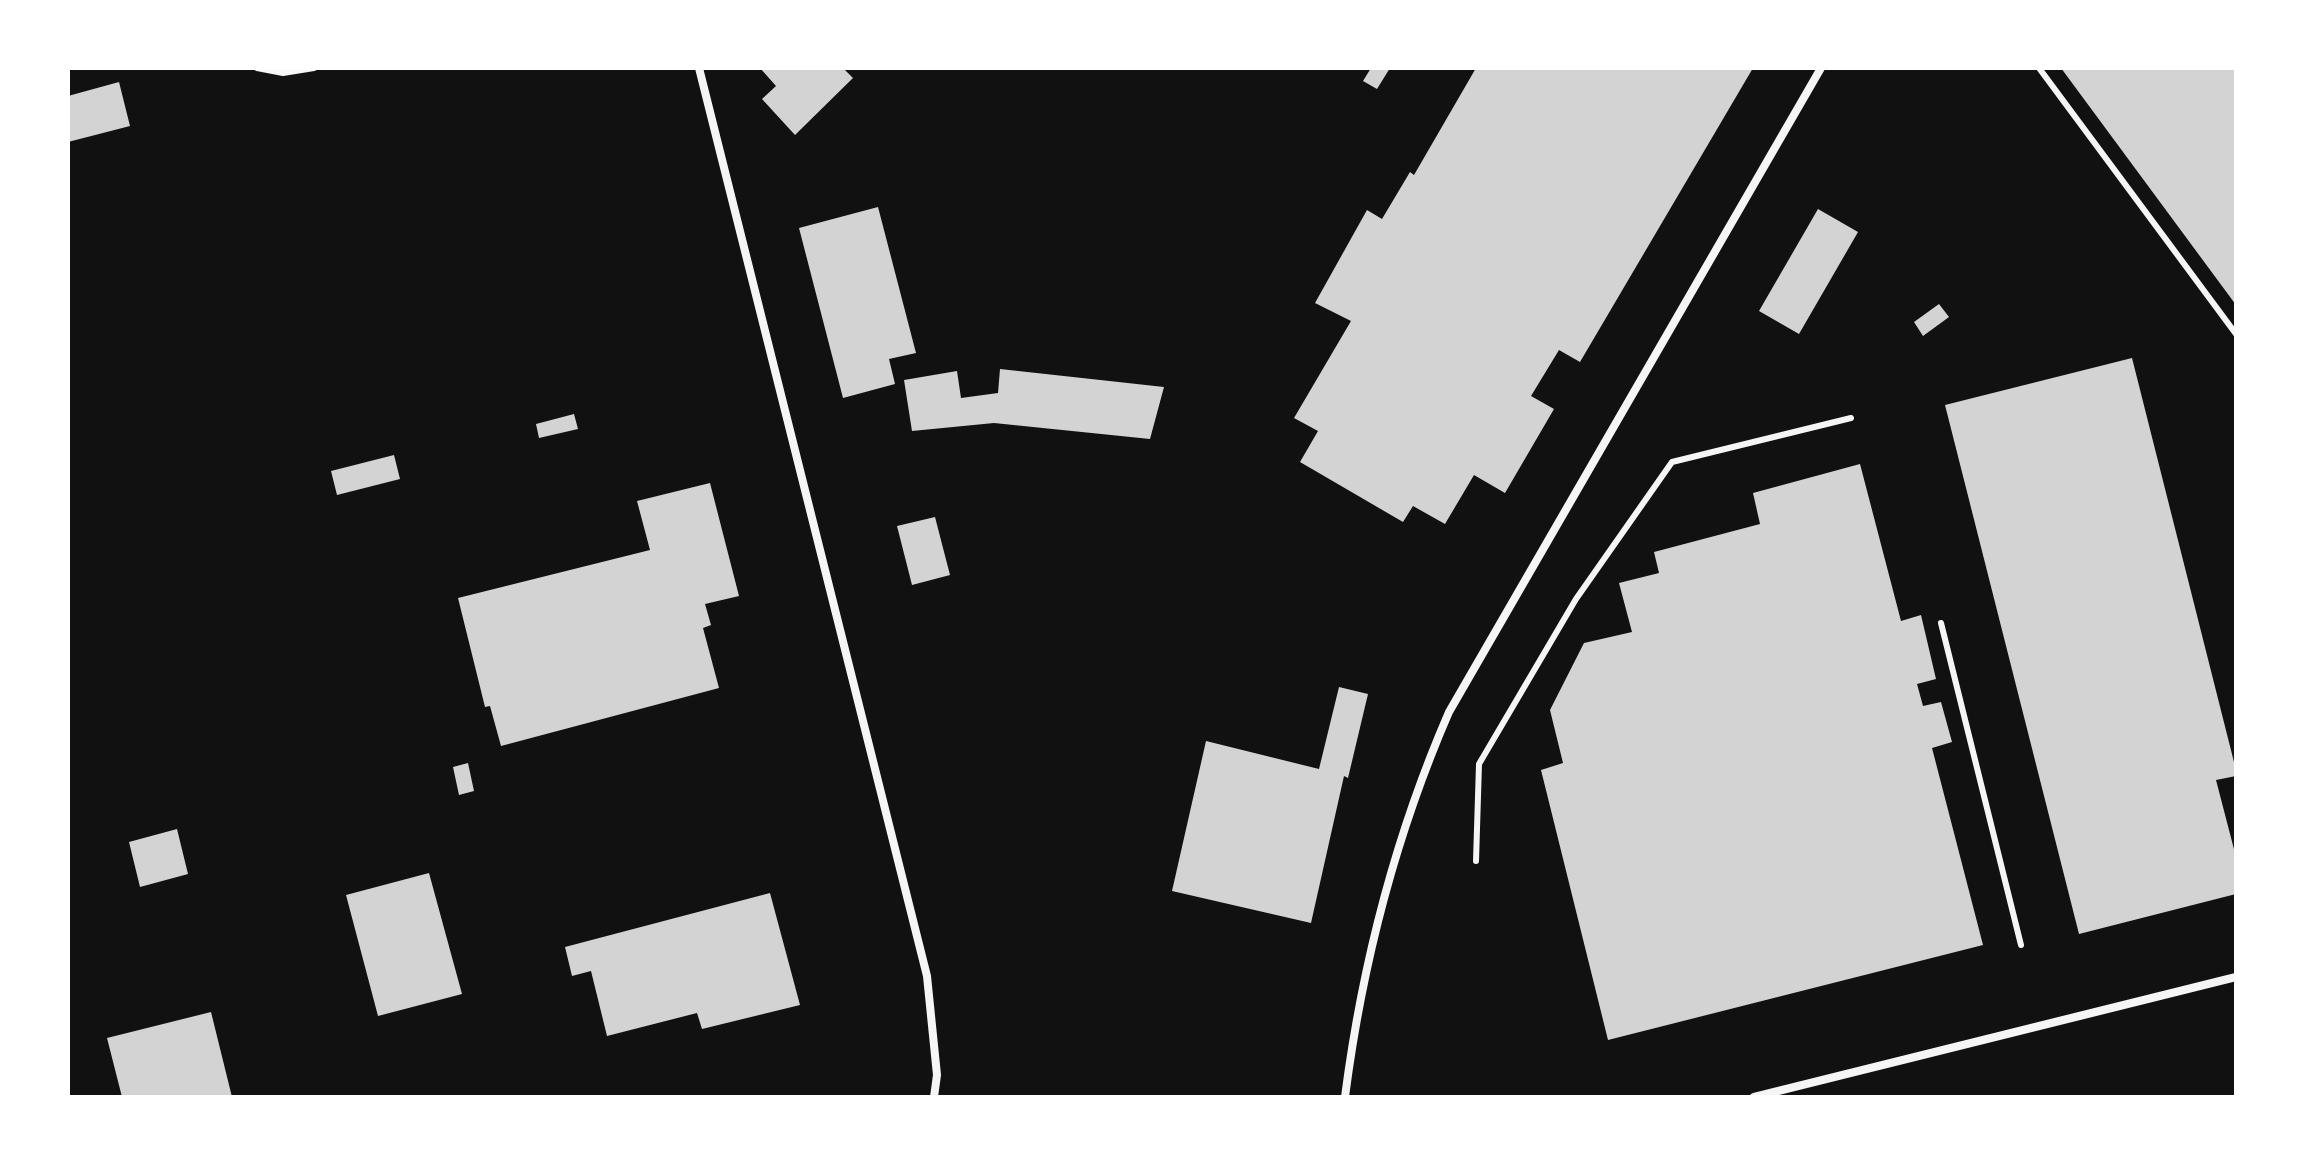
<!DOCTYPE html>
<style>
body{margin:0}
#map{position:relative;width:2304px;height:1165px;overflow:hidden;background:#111;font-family:"Source Sans 3",sans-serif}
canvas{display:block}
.frame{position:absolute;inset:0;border:70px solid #fff;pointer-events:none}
</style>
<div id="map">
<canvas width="2304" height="1165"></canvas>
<div class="frame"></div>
</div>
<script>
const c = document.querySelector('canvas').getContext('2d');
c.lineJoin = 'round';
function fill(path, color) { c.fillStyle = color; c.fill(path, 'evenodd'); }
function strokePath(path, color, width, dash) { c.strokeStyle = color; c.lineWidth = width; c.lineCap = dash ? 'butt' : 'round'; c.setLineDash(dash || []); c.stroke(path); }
const building = new Path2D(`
 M760,68H843L853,78L795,135L762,99L776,86Z
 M1371,68H1390L1377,89L1363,81Z
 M1476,68H1753L1580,362L1559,350L1531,396L1554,409L1505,493L1474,475L1445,524L1413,506L1403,522L1300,462L1318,431L1294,418L1351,321L1315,303L1367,210L1382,219L1410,172L1414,175Z
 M2061,68H2236V305Z
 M119,82L130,126L68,142V96Z
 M878,207L916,353L889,359L895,384L843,398L799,228Z
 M1818,209L1858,232L1799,334L1759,311Z
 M1939,304L1949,317L1923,336L1914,322Z
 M2132,358L2236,770V776L2216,780L2236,857V894L2079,934L1945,405Z
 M1000,369L1164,387L1150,439L994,423L912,431L904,380L957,371L961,398L998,393Z
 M574,414L578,429L539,438L536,424Z
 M394,455L400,479L337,495L331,471Z
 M1860,464L1901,621L1921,615L1936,679L1917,684L1923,706L1941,702L1952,742L1932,748L1983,945L1608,1040L1541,770L1563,763L1550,710L1584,643L1632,632L1619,583L1659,573L1654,552L1760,524L1753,493Z
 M710,483L739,596L705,604L711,625L703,628L719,688L501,746L490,706L485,707L458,598L650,550L637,501Z
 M935,517L950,575L912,585L897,526Z
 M1339,687L1368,694L1348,778L1344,776L1311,923L1172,891L1206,741L1319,769Z
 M468,763L474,791L459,795L453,767Z
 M177,829L188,874L140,887L129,842Z
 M429,873L462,994L378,1016L346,895Z
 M770,893L800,1005L702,1029L697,1013L607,1036L591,971L572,976L565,947Z
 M211,1012L232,1097H122L107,1038Z`);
const service = new Path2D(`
 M257,68L283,73L314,68
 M2039,68L2236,334
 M1941,623L2021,945
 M1476,861L1479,764L1576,599L1672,462L1851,418`);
const minor = new Path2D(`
 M699,68L927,976L937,1075L934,1097
 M1345,1097C1362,965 1396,834 1449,712L1821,68
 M1754,1097L2236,977`);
fill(building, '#d3d3d3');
strokePath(service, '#f5f5f5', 6);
strokePath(minor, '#f5f5f5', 8);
</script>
